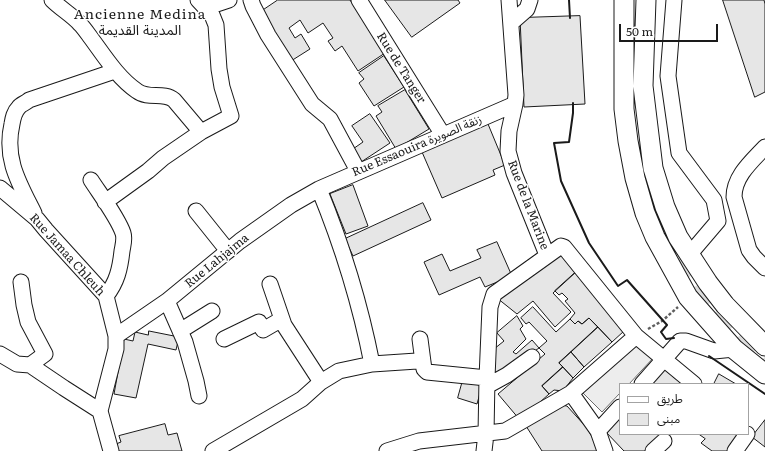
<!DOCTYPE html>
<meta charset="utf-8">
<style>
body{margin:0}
#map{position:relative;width:765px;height:451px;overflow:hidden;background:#fff;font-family:Literata,"Noto Sans Arabic",serif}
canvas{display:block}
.legend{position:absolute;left:619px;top:383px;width:130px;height:52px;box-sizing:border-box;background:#fff;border:1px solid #a3a3a3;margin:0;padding:5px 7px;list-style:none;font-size:12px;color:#1a1a1a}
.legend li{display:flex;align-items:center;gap:8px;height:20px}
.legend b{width:20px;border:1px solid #a3a3a3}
.scale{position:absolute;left:619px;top:24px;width:99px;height:18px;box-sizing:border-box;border:2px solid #1a1a1a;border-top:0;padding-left:5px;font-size:12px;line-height:14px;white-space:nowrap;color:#1a1a1a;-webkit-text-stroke:3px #fff;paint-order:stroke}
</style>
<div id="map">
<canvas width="765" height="451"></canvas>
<ul class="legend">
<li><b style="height:5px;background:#fff"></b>طريق</li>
<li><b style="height:11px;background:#e6e6e6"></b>مبنى</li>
</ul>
<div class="scale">50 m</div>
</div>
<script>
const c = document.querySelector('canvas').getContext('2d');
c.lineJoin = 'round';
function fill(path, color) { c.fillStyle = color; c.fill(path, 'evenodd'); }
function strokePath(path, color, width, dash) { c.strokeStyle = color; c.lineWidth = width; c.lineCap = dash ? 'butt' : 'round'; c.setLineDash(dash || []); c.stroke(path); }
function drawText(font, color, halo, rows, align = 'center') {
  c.font = font + ' Literata,"Noto Sans Arabic",serif'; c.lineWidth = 3; c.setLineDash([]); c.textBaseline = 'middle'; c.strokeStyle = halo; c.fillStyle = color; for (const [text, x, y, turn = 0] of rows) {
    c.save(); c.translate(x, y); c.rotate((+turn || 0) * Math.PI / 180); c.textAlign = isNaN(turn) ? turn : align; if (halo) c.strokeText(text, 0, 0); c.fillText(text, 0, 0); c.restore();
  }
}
const built = new Path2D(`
 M638,340L655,356L629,384H620V393L602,412L580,390Z`);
const building = new Path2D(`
 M278,0H350L385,53L358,71L342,46L335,51L328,41L333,38L323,23L308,33L300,20L289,28L295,38L301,34L310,49L291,61L259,13Z
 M385,0H458L460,3L412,37Z
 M723,0H764L765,4V92L755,97Z
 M580,16L585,104L524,107L520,18Z
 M384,56L404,87L374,106L359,83L364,79L359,73Z
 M405,90L429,129L396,149L376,116L382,112L378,106Z
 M370,114L390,143L358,164L350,151L363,142L352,126Z
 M488,124L505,165L493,170L495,175L442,198L422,152Z
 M353,185L368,226L346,234L330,194Z
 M423,203L431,220L353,256L345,239Z
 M497,242L512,276L485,287L480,277L439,295L424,262L442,254L450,271L481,258L477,250Z
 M563,254L576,272L553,293L571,312L555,327L533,301L517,314L497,298Z
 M576,272L624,331L612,342L589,318L582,324L578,321L575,324L570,319L575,313L565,301L568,299L562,293L559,295L555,291Z
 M533,307L556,332L570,319L575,324L578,321L582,324L589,318L598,327L559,363L563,367L542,386L549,394L520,420L498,394L545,354L539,348L547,341L529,322L526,324L521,318Z
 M517,316L523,326L520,329L526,339L513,352L516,354L532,340L539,348L515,365L491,379L494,349L504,341L497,333Z
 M598,327L612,342L584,367L571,352Z
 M149,331L179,337L176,350L148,344L136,398L114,394L124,339L133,341L135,332L148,335Z
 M571,352L584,367L573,378L559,363Z
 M563,367L573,378L563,391L554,390L549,394L542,386Z
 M664,369L682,384H651Z
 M719,374L736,384H714Z
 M463,380L482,386L477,404L458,398Z
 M560,405L567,406L587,428L600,451H542L526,426Z
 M620,415V434H662L646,451H624L605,431Z
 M765,420V447L752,437Z
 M165,424L168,435L177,433L182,451H118L116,444L121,442L119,436Z
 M699,434H742L729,451H712L701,443L705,439Z`);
const highwayTunnel = new Path2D(`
 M664,228C688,281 725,321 765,362`);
const path = new Path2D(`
 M648,329L662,321L678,307`);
const minor = new Path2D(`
 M52,0C61,9 72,15 80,24C84,28 88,34 91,38C105,57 118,78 137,91C149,100 163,91 174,100L201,132
 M251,0L253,6L268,35L312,104L330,119L358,171
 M359,0L443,135
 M509,0L516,95L515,104L509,131L508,151L514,173L547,255
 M674,0L668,76L679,153L714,200L718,221L689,255
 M205,8L229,0
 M511,23L527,9L530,0
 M765,147C752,161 734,176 734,197L749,250L754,257L765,268
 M91,180C100,194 118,218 123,233C125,239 123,245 122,251C120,269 117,282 106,296
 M0,188L37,219L46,230L106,296L116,336V349L100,411L111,451
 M319,189C342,245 360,303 372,364
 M105,202L148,171L163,158L201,132L231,116L222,87L219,69L216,25L212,15L198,0
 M196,211L228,251
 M34,213C19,183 4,159 12,124C13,118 14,112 19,107C21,104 26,103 29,100L115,71
 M21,282L24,305L28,322L45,354L30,365
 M270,284L284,325L321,382
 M167,301L185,342L196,381L199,396
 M180,331L212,311
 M116,336L167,301L240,241L291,205L319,189L515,104
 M224,339L259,322L263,330L282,319
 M420,339L423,362
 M0,354L17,364L30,365L64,388L100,411
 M642,384L680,341H686L714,351L734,349
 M487,386L507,375L532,357
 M571,393L598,431L605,451
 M598,431L620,407
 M213,451L302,399L321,382L339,371L372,364L417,361L423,362L424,369L427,372L487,378
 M387,451L419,441L505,431L571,393L636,336
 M484,451L486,434L487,378L490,307L494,294L561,246L564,247L636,336L694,384
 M653,451L664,441
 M735,451L747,434`);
const major = new Path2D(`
 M624,0V109L628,141L635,178L645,213L655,237L688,297L734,349L765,374
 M646,0L643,86L653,168L665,207L678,237L708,283L725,305L765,346`);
const wall = new Path2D(`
 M569,0L570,18
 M573,103V113L569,142L554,143L561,181L589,243L618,286L627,280L667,325L661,332L666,339L674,338
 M709,356L765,394`);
const streetNames = [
 ["Rue de Tanger",401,68,58],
 ["Rue Essaouira زنقة الصويرة",417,146,-23],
 ["Rue de la Marine",528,205,69],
 ["Rue Jamaa Chleuh",67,255,48],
 ["Rue Lahjajma",217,261,-39]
];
const quarterNames = [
 ["Ancienne Medina",140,15],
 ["المدينة القديمة",140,31]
];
fill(built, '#ededed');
strokePath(built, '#6a6a6a', 1);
fill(building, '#e6e6e6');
strokePath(building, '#1a1a1a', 1);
strokePath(highwayTunnel, '#ddd', 22, [22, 11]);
strokePath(minor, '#1a1a1a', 17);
strokePath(major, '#1a1a1a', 21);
strokePath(path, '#5f5f5f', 2.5, [3, 2]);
strokePath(minor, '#fff', 15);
strokePath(major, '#fff', 19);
strokePath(wall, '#1a1a1a', 2);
drawText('12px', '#1a1a1a', '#fff', streetNames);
c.letterSpacing = '1px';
drawText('14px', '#1a1a1a', '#fff', quarterNames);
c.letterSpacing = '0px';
</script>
